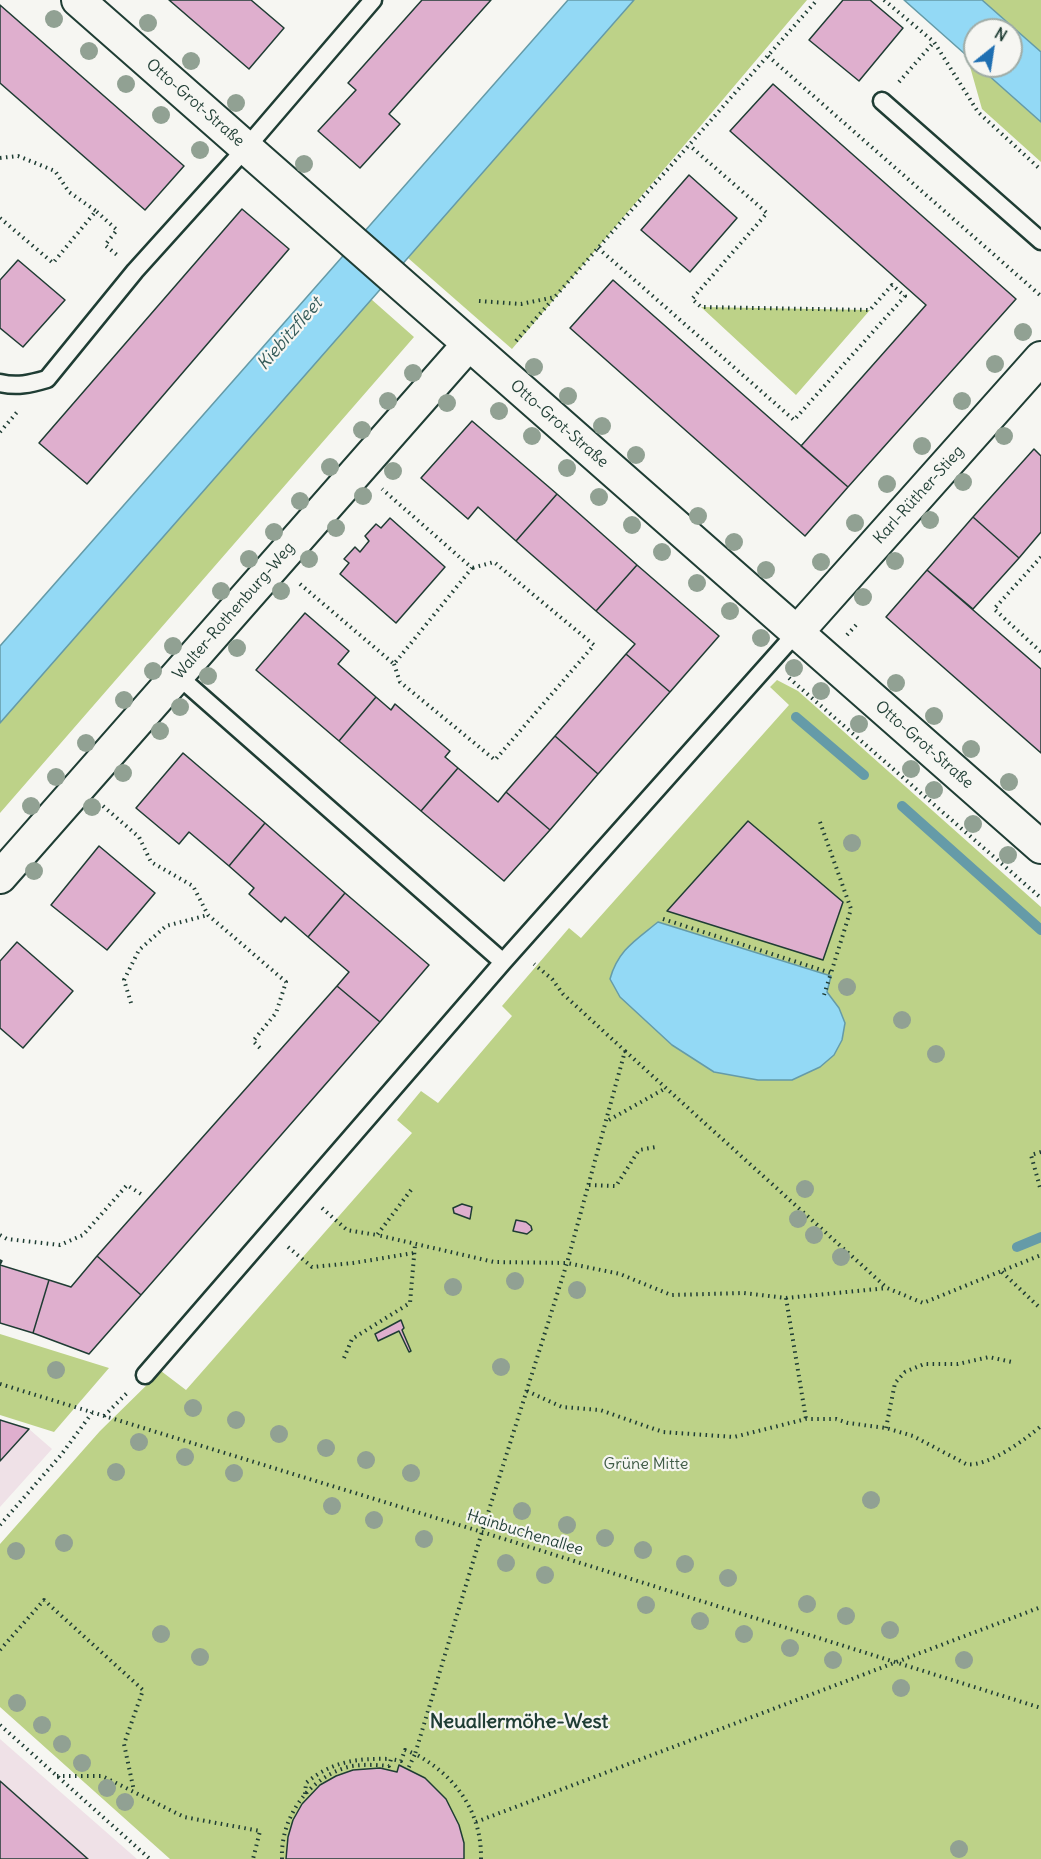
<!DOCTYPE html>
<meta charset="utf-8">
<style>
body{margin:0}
#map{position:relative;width:1041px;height:1859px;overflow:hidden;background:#f6f6f2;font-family:Delius,sans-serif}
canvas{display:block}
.north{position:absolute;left:963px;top:18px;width:60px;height:60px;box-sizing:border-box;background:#f6f6f2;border:2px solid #a0aca6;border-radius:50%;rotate:30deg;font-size:16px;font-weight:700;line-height:24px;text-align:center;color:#1f3d34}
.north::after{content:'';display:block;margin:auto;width:21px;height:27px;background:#1f6fb2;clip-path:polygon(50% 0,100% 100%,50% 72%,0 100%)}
</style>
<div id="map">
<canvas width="1041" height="1859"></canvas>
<div class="north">N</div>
</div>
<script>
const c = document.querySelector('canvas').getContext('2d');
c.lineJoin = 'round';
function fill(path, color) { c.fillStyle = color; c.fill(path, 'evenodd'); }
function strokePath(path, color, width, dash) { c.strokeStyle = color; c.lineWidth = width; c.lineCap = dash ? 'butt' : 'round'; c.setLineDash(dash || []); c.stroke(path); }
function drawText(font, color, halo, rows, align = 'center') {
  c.font = font + ' Delius,sans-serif'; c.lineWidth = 4.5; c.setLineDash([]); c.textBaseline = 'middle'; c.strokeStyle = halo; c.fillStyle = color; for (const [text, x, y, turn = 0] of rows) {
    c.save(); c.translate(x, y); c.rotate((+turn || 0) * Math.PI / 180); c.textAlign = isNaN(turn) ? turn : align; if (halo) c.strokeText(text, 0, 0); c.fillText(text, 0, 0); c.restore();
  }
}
const built = new Path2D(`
 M0,1420L29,1429L52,1449L0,1507Z
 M0,1739L137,1859H0Z`);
const green = new Path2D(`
 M634,0H807L512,349L408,258Z
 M982,0H1041V52Z
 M967,56L975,63V66H978L1041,122V162L982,109Z
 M371,299L414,337L0,813V723Z
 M701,307L870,310L796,395Z
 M777,680L798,691L1041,907V1859H170L0,1707V1544L100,1431L161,1371L186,1390L412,1133L397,1120L421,1091L438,1103L512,1016L502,1006L569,928L581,938L789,705L770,687Z
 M0,1334L109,1368L54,1432L0,1415Z`);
const water = new Path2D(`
 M568,0H634L0,723V646Z
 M904,0H982L1041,52V122L978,66H1011V30H975V63Z
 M658,922L831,976L827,992L839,1008L845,1023L842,1040L834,1055L820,1067L792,1080H758L714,1072L672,1045L620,997L610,979C618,950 636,940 658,922Z`);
const stream = new Path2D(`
 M796,717L864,775
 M902,806L1041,930
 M1017,1247L1041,1237`);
const building = new Path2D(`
 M169,0H251L284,28L249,69Z
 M422,0H491L389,114L400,124L360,168L318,131L356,90L348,83Z
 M843,0H870L903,28L859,81L809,40Z
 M0,5L184,166L145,210L0,83Z
 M773,84L1016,299L848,487L801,446L926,305L730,131Z
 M689,175L737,218L690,272L641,230Z
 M242,209L289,249L87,484L39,443Z
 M18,260L65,300L23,347L0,328V280Z
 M613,280L848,487L805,536L570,328Z
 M472,421L557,494L516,541L478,507L468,519L421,478Z
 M1034,449L1041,456V532L1019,558L973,517Z
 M557,494L637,565L596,611L516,541Z
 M973,517L1019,558L973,609L927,570Z
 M390,518L445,567L396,623L340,574L349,563L344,559L355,547L360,552L369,541L365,536L376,524L381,528Z
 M637,565L719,636L670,692L626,654L635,644L596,611Z
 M927,570L1041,669V753L886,617Z
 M305,613L349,651L338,664L376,697L339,741L256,670Z
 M626,654L670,692L598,774L555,736Z
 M376,697L391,710L395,704L450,751L445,757L458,768L421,811L339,741Z
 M555,736L598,774L550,830L506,792Z
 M183,753L265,823L229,866L189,832L179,844L136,808Z
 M458,768L498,802L506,792L550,830L504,881L421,811Z
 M748,821L843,902L823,960L667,911Z
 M265,823L345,893L308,937L285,917L281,922L249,894L254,888L229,866Z
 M99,846L155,893L107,950L51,905Z
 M345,893L429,965L380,1022L337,986L349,972L308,937Z
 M17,942L73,991L23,1048L0,1028V961Z
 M337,986L380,1022L141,1295L97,1256Z
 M462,1204L472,1207L470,1219L454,1213L453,1208Z
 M516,1220L526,1222L531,1226L532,1230L527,1234L513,1231Z
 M97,1256L141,1295L89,1354L33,1333L49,1280L71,1287Z
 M0,1260L2,1261L0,1265L49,1280L33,1333L0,1323Z
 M401,1320L404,1328L402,1330L411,1351L409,1352L399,1331L378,1341L375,1334Z
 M0,1420L29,1429L0,1461Z
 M399,1765L425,1778L446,1799L459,1825L464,1843V1859H286L288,1837L293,1820L302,1804L320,1785L336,1776L353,1770L380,1768L397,1772Z
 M0,1781L88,1859H0Z`);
const path = new Path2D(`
 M884,0L934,42L978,112L1041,170
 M768,56L1041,296
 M899,82L934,42
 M0,158L18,156L55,171L69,192L96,211
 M0,218L53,263L96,211L117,230L105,245L117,255
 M598,248L794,420L905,296L892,285L870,310L701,307L692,299L767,213L689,145
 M479,301L521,304L555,297
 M516,341L817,0
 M0,432L18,411
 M1041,557L994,609L1041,652
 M300,584L394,664L472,568L382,489
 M847,635L856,625
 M394,664L400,682L495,760L594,645L494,562L472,568
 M789,678L1041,898
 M103,806L139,837L151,862L193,886L208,915L286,982L276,1013L253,1041L263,1051
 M820,822L851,909L831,973
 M663,919L831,973L824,995
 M131,1003L124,980L139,950L166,926L208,915
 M625,1051L887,1288L923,1303L1041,1255
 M609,1120L666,1088
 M1041,1152L1031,1155L1041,1191
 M589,1185L616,1186L639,1150L656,1147
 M411,1190L377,1235L494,1262L567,1263L620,1274L671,1295L744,1293L786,1298L887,1288
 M322,1208L347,1230L377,1235
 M0,1235L7,1239L60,1245L83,1235L127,1185L141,1194
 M288,1247L312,1267L353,1263L414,1253
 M1002,1272L1041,1309
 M786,1298L806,1419
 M344,1358L352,1339L410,1303L415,1245
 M0,1384L482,1532L1041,1708
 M527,1391L562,1407L600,1410L663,1432L734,1437L806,1419H836L848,1423L886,1428L913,1436L966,1464C987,1468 1026,1439 1041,1426
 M104,1416L128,1392
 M886,1428L895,1383L905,1372L924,1364H958L989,1357L1012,1362
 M0,1525L61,1455L92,1413
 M0,1650L44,1600L143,1690L124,1744L134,1791
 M0,1725L150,1859
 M57,1776H102L184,1817L260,1831L253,1859
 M305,1794L306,1783C332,1761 358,1758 391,1759
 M476,1822L1041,1607
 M282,1859C280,1817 310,1775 352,1766C365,1764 377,1765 389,1766L391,1759L401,1761L405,1750L415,1754L408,1769
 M481,1859C482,1812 455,1775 415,1754L482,1532L567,1263L625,1051L563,994L552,979L534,964`);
const service = new Path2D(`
 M882,101L1041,241
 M0,383C17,387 30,384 47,379L135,271L246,148L373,0
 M177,675L503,962
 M145,1375L503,962L797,632`);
const minor = new Path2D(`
 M78,0L1041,847
 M797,632L1041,358
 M0,877L468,345`);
const trees = [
 [54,19],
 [148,23],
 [89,51],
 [191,61],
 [126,84],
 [236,103],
 [161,115],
 [200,150],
 [304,164],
 [1023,332],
 [995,364],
 [534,367],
 [413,373],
 [568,396],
 [388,401],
 [962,401],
 [447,403],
 [499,411],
 [602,426],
 [362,430],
 [532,436],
 [1004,436],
 [922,446],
 [636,455],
 [330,467],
 [567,468],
 [393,471],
 [963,482],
 [887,484],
 [363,496],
 [599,497],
 [300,501],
 [698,516],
 [930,520],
 [855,523],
 [632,525],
 [336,528],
 [274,532],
 [734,542],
 [662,552],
 [249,559],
 [309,559],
 [895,561],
 [821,562],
 [766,570],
 [697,583],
 [221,591],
 [281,591],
 [863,597],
 [730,611],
 [761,638],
 [173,646],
 [237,648],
 [794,668],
 [153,671],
 [208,676],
 [896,683],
 [821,691],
 [124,700],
 [180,707],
 [934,716],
 [859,724],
 [160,731],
 [86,743],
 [971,749],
 [911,769],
 [123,773],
 [56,777],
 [1009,782],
 [934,790],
 [31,806],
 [92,807],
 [973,824],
 [852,843],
 [1008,855],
 [34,871],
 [847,987],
 [902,1020],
 [936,1054],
 [805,1189],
 [798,1219],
 [814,1235],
 [841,1257],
 [515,1281],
 [453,1287],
 [577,1290],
 [501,1367],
 [56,1370],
 [193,1408],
 [236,1420],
 [279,1434],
 [139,1442],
 [326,1448],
 [185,1457],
 [366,1460],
 [116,1472],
 [234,1473],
 [411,1473],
 [871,1500],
 [332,1506],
 [522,1511],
 [374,1520],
 [567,1525],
 [605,1538],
 [424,1539],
 [64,1543],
 [643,1550],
 [16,1551],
 [506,1563],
 [685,1564],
 [545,1575],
 [728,1578],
 [807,1604],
 [646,1605],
 [846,1616],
 [700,1621],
 [890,1630],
 [161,1634],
 [744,1634],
 [790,1648],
 [200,1657],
 [833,1660],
 [964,1660],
 [901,1688],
 [17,1703],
 [42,1725],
 [62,1744],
 [82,1763],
 [107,1788],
 [125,1802],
 [959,1849]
];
const streetNames = [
 ["Otto-Grot-Straße",195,103,41],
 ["Otto-Grot-Straße",559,424,41],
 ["Karl-Rüther-Stieg",919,495,-48],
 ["Walter-Rothenburg-Weg",234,611,-49],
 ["Otto-Grot-Straße",924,745,41],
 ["Hainbuchenallee",525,1533,17]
];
const parkNames = [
 ["Grüne Mitte",646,1464]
];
const waterNames = [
 ["Kiebitzfleet",290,334,-49]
];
const quarterNames = [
 ["Neuallermöhe-West",519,1722]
];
fill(built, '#efe1e7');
fill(green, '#bdd288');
fill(water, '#93d9f5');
strokePath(water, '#659ba8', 1.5);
strokePath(stream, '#659ba8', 10);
fill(building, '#dfafce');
strokePath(building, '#1f3d34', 1.5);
strokePath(service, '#1f3d34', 21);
strokePath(minor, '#1f3d34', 36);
strokePath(path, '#1f3d34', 4, [1.5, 4.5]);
strokePath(service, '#f6f6f2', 16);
strokePath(minor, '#f6f6f2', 32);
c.fillStyle = '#91a193';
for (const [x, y] of trees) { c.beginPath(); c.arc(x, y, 9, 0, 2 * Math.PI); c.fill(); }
drawText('16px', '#1f3d34', '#f6f6f2', streetNames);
drawText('16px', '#3f5b45', '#f6f6f2', parkNames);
drawText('italic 18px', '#365c5b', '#f6f6f2', waterNames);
drawText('bold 20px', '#1f3d34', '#f6f6f2', quarterNames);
</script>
